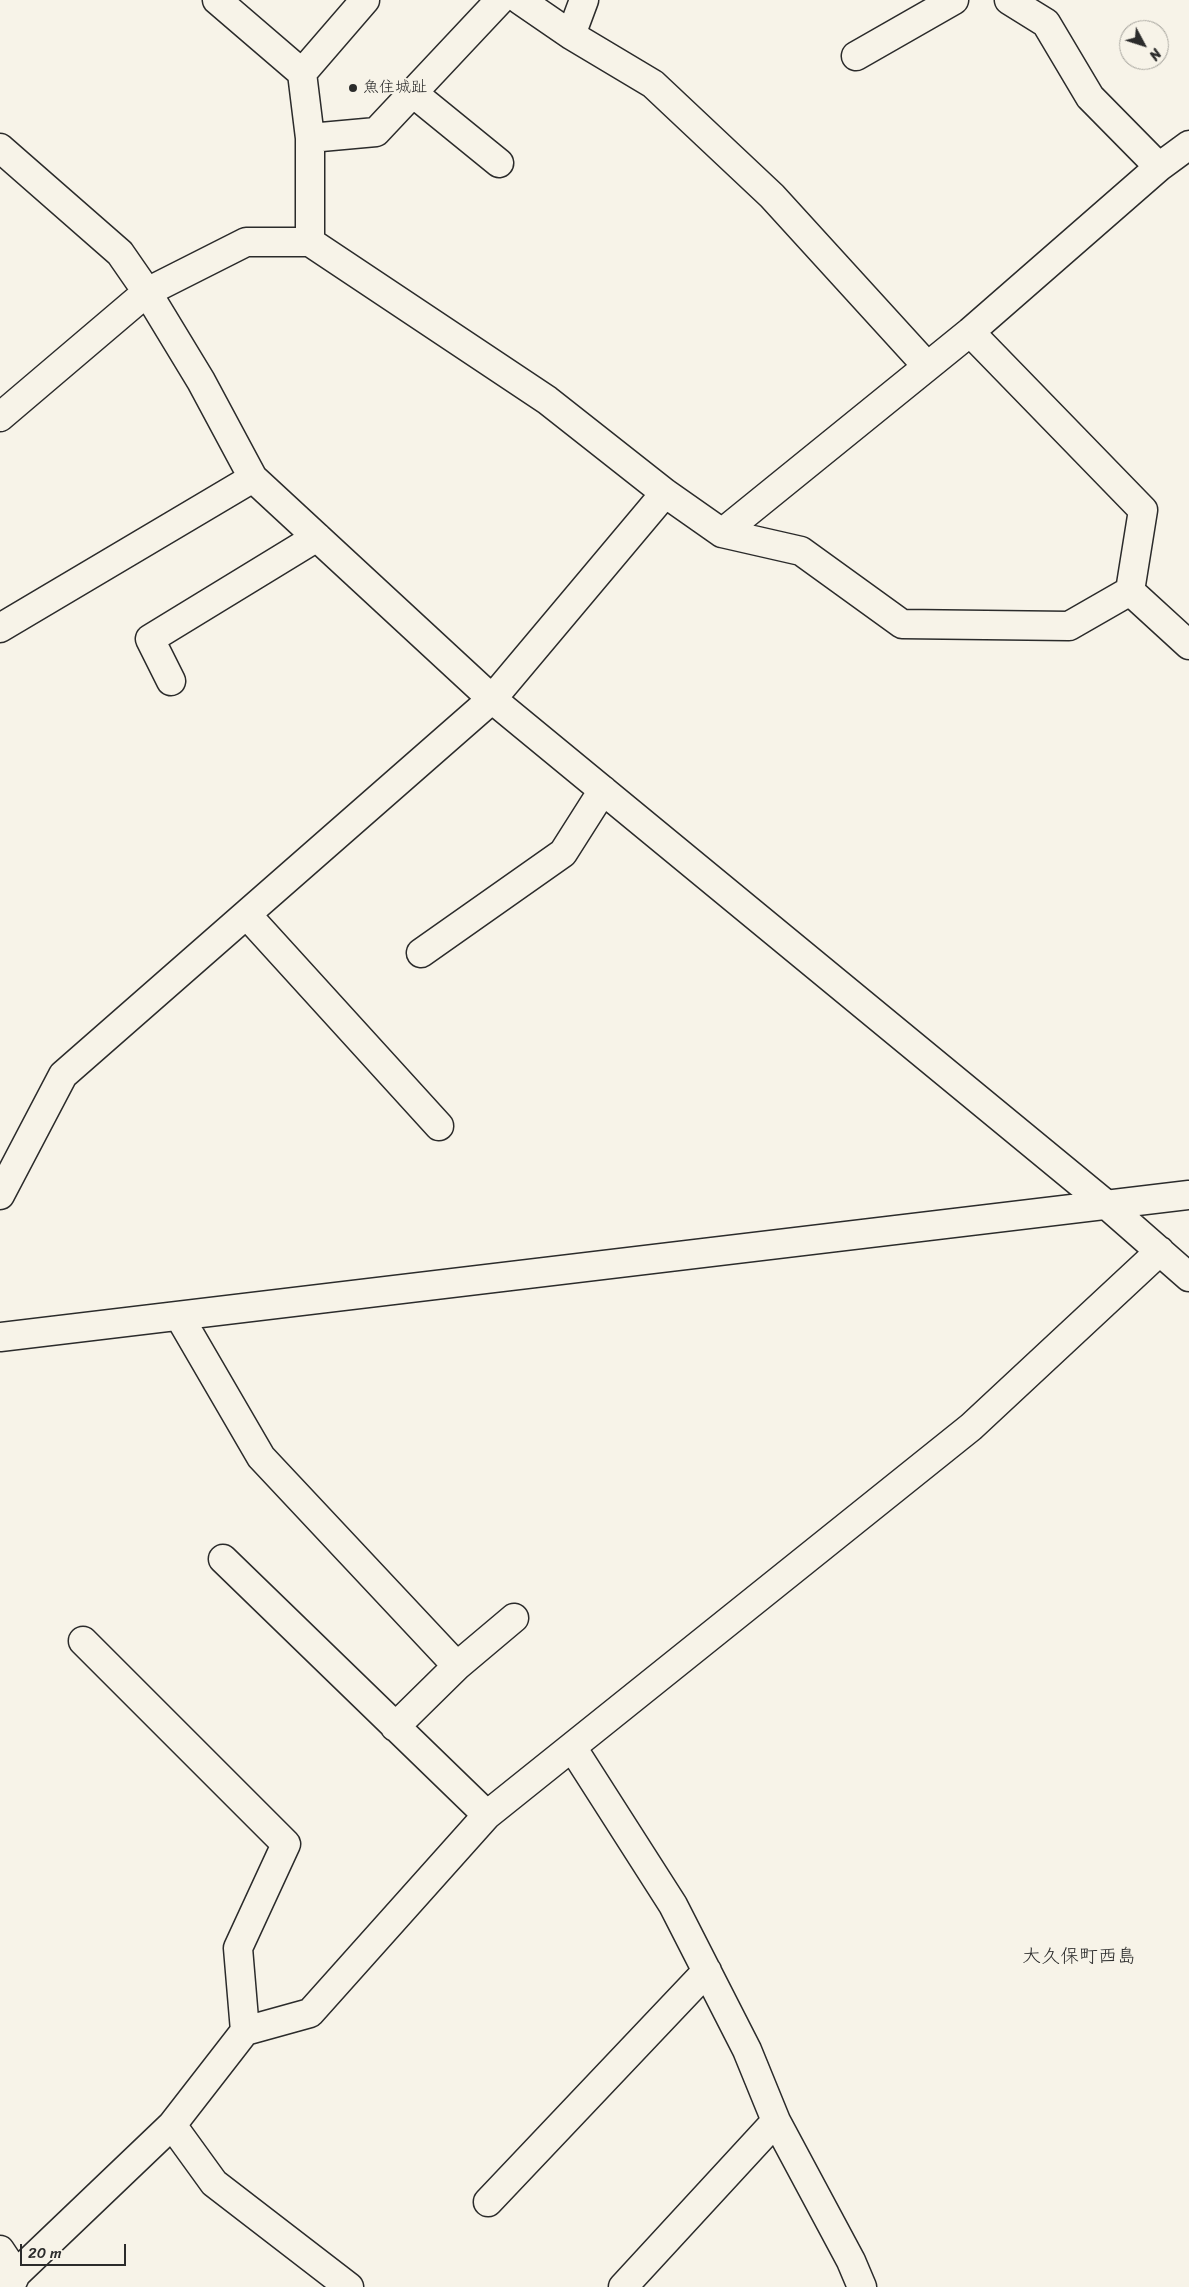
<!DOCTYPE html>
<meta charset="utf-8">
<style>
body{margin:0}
#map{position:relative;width:1189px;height:2287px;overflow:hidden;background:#f7f3e8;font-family:Sriracha,sans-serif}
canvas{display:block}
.north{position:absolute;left:1119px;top:20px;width:50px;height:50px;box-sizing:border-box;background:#f7f3e8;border:1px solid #a5a39c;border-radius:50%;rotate:130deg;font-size:14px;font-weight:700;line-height:20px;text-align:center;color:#2b2b2b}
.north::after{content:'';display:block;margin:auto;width:18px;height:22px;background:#2b2b2b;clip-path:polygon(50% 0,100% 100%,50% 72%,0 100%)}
.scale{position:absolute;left:20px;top:2244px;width:106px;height:22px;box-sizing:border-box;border:2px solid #2b2b2b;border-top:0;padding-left:6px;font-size:15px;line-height:18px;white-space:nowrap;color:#2b2b2b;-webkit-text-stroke:4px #f7f3e8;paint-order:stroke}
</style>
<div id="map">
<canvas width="1189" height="2287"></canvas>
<div class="north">N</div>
<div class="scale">20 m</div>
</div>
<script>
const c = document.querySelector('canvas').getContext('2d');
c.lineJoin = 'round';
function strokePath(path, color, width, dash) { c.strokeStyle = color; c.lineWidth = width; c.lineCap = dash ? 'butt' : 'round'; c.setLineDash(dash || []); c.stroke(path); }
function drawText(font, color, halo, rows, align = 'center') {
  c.font = font + ' Sriracha,"Klee One",sans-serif'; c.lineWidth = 4; c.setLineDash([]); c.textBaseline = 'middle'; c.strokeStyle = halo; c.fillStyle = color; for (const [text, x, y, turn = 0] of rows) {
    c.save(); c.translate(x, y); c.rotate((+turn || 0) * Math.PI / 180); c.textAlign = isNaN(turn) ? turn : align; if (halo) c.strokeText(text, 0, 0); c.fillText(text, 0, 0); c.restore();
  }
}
const minor = new Path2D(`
 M217,0L302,73
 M520,0L571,35L653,84L772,196L927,366
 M1009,0L1046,23L1090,97L1159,167
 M571,35L584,0
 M856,56L954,0
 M413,93L499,163
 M310,138L376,132L500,0
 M0,148L120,253L147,292L201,381L253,478L492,699L1108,1206L1189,1277
 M310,242V138L302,73L365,0
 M970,332L1143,510L1130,591L1189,645
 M0,417L147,292L246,242H310L547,400L665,493L722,533L970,332L1159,167L1189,145
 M722,533L801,551L902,624L1069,626L1130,591
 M0,628L253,478
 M171,681L150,639L317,537
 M247,915L439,1126
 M421,953L563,853L603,790
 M0,1195L63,1075L492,699L665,493
 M179,1316L261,1457L457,1666
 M0,1337L1189,1195
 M223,1559L487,1815
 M83,1641L286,1844L238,1948L245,2031
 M395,1727L457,1666L514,1618
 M572,1747L673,1905L747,2050L776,2121L851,2261L862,2287
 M172,2125L214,2183L349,2287
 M488,2202L707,1971
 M0,2250L16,2274
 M10,2287L16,2274L172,2125L245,2031L310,2013L487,1815L971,1427L1160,1251
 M623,2287L776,2121`);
const markers = [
 [353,88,5,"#2b2b2b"]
];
const poiNames = [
 ["魚住城趾",363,88]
];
const quarterNames = [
 ["大久保町西島",1079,1957]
];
strokePath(minor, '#2b2b2b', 31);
strokePath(minor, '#f7f3e8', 28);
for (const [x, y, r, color] of markers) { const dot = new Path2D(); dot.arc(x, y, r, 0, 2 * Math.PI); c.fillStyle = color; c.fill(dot); strokePath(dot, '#f7f3e8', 2); }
drawText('16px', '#2b2b2b', '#f7f3e8', poiNames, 'left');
drawText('19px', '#2b2b2b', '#f7f3e8', quarterNames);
</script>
